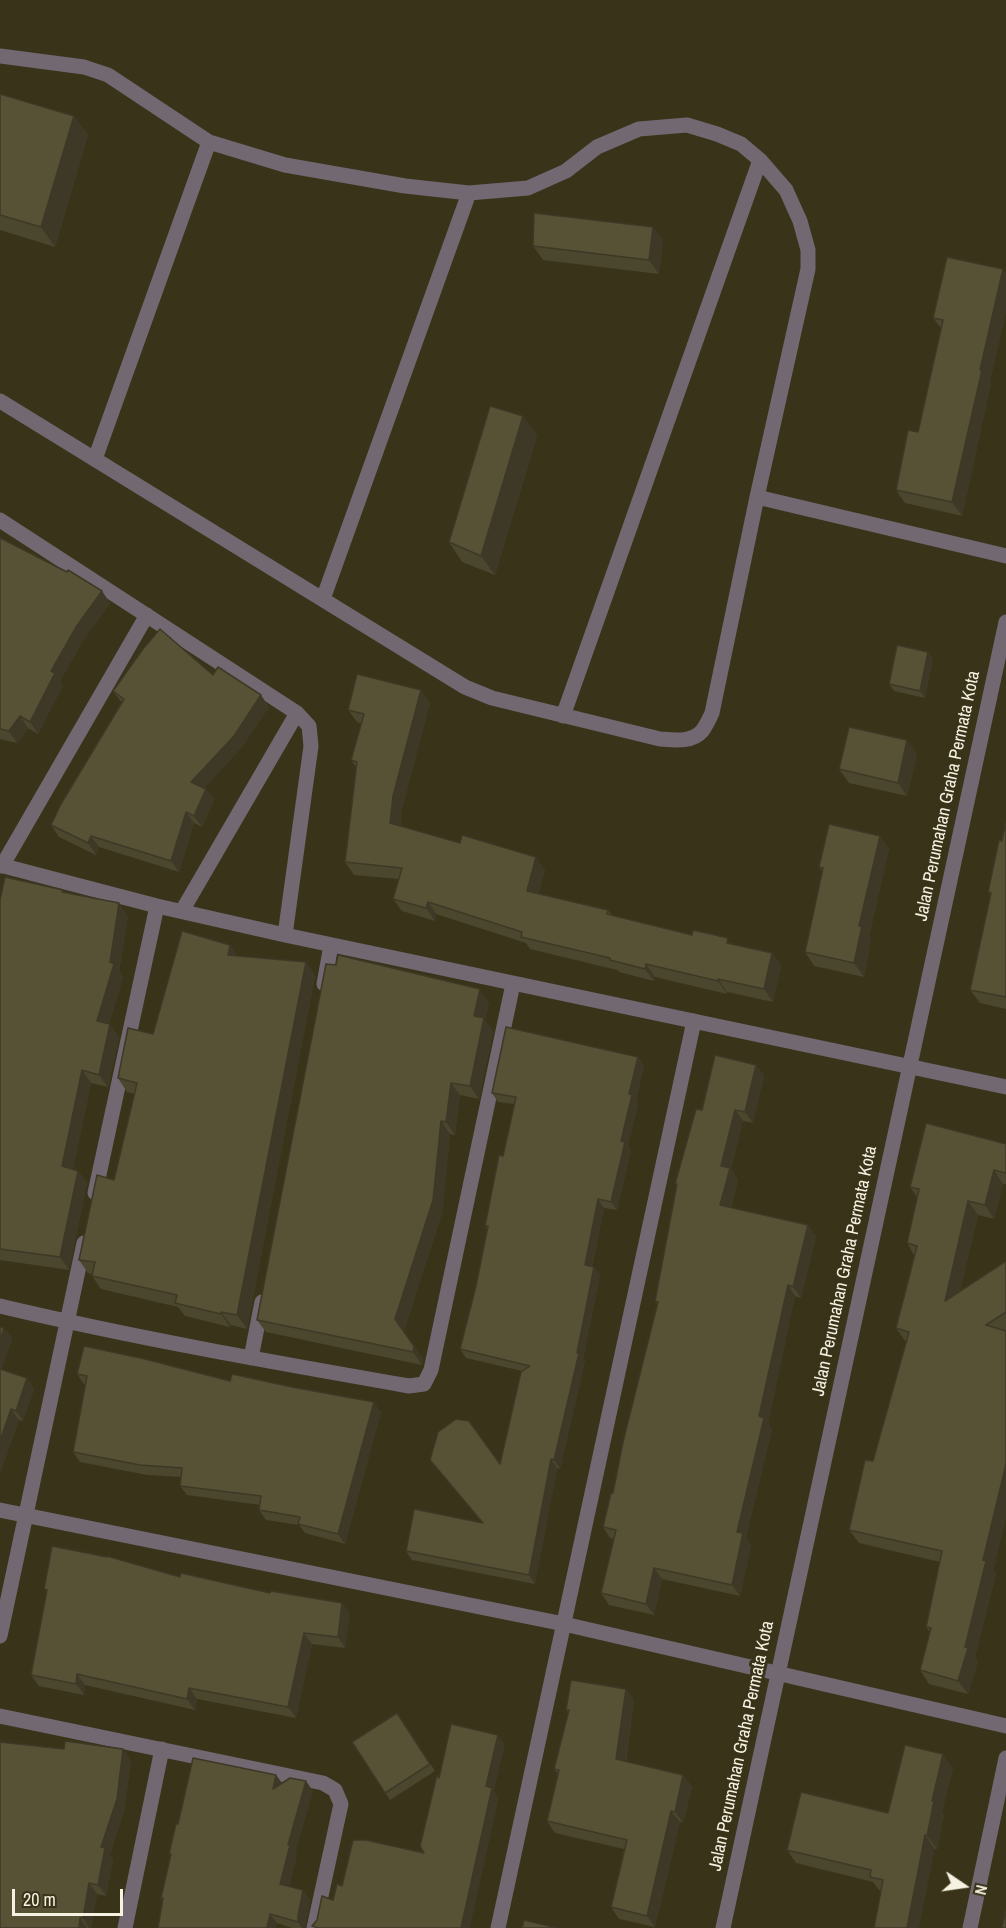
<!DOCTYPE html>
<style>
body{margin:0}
#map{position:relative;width:1006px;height:1928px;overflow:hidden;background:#393319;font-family:"Archivo Narrow",sans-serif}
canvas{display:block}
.north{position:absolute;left:934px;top:1856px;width:60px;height:60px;-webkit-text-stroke:4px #393319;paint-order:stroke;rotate:103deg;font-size:16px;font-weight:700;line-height:24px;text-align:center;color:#f5f2e2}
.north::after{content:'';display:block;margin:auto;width:21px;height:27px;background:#f5f2e2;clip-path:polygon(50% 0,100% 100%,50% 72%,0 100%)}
.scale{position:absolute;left:12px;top:1889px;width:111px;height:27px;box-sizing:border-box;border:3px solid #f5f2e2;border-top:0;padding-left:8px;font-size:18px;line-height:21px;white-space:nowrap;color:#f5f2e2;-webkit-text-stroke:4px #393319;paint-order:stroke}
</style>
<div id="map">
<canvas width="1006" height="1928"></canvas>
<div class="north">N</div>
<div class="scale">20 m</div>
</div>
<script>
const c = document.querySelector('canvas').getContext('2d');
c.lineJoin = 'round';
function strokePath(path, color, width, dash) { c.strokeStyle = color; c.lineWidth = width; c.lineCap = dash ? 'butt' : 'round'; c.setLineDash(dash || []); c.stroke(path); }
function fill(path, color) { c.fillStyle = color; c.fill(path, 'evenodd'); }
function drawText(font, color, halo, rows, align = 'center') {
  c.font = font + ' "Archivo Narrow",sans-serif'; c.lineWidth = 6; c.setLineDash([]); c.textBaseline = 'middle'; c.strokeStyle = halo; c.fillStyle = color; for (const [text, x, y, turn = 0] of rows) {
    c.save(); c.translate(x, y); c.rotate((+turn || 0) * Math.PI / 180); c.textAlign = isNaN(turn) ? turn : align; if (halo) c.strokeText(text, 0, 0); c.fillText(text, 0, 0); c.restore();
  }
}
const minor = new Path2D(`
 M0,56L84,67L108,75L209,142L285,165L405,186L469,193L528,188L566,171L597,147L639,129L687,125L717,134L741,144L760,160L786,190L800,221L808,250V269L757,497L712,713C709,719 706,726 702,731C692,743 673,740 660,739L492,698L465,687L0,401
 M95,459L209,142
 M757,497L1006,556
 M0,520L297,713L309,726L311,746L285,935
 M323,599L469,193
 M563,716L760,160
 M0,865L157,906L285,935L1006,1087
 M2,866L147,615
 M182,911L297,713
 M324,984L331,945
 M95,1193L157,906
 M0,1306C135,1338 272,1362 409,1386L424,1384L431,1370L513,984
 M251,1358L262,1302
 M0,1510L564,1624L1006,1726
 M0,1636L84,1243
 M0,1716L323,1783L335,1790L341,1804L314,1928
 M125,1928L162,1749
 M498,1928L694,1021
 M723,1928L1006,622
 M970,1928L1006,1758`);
const wall = new Path2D(`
 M0,94L74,116L88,135L55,247L0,230Z
 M653,227L663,240L659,274L543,260L533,246Z
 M1003,269L1006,274V311L990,381L991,383L962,516L905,503L896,490L918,432L941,328L933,318Z
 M523,416L537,436L495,575L462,562L449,542Z
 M0,538L110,603L84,639L60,681L63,685L38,734L28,728L17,743L0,739Z
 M928,652L933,659L925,698L894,691L889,684Z
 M213,675L269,707L242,747L204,788L206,789L214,800L202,827L194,823L179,872L99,847L96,855L59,837L51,825L122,703L113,691Z
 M430,703L402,809L400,826L545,870L538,894L608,910L612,915L732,944L772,953L781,966L773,1002L727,992V994L655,977L654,981L619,972L617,970L530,949L526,943L436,914L435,921L402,911L393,899L399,879L354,875L345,862L356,767L351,760L362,724L357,722L348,710Z
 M907,740L917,754L907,796L849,783L839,769Z
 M1006,822V1009L980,1003L970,990L991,896L988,892L1002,841Z
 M880,836L889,849L869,936L871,940L864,977L814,966L805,952L822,871L819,867Z
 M63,890L65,893L128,916L119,971L123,977L109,1024L119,1037L108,1087L91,1083L73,1169L78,1171L87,1183L69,1270L0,1260V900Z
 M230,945L238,956L306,962L315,976L247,1329L231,1325L230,1327L185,1316L178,1307L101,1289L92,1276V1274L88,1273L79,1260L114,1180L135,1094L127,1092L118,1078L153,1034Z
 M489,1002L485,1020L493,1031L479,1099L460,1095L455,1135L450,1134L442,1213L404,1331L423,1359L422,1365L266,1332L257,1320Z
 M638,1057L644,1066L636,1100L638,1104L628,1145L631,1150L617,1210L604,1208L592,1266L594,1267L600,1275L583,1359L585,1361L560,1469L557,1468L535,1584L412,1560L406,1551L482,1523L430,1460L500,1464L522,1371L466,1358L460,1349L476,1286L487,1230L485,1226L503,1156L515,1104L498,1102L492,1093Z
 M756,1065L764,1076L753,1123L743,1121L731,1169L738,1180L731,1207L816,1236L801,1298L795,1296L768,1423L772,1429L746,1537L751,1545L740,1596L662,1579L654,1615L609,1605L601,1593L614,1539L610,1538L603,1527L613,1493L657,1304L655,1301L677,1187L675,1184L702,1110Z
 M1006,1144V1184H1003L994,1219L978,1215L960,1291L1006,1261V1517L993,1571L996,1574L975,1657L978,1661L968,1694L929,1684L920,1670L930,1632L926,1627L940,1562L859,1543L849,1530L873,1461L906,1342L896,1328L914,1255L907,1243L917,1197L910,1187Z
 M0,1327L4,1328L12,1339L1,1370L27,1378L34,1389L23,1421L19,1420L0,1473Z
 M77,1374L230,1381L381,1412L345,1544L305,1533L299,1525L266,1520L259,1510L260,1505L187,1495L180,1486L181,1477L147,1475L80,1462L73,1452L86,1384H84Z
 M180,1577L270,1593L342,1603L350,1614L345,1648L312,1644L296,1718L197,1699L195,1710L85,1685L84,1695L39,1686L31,1675L47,1593L44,1589Z
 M626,1689L634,1700L626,1762L683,1775L692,1787L683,1823L680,1822L655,1927L619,1919L611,1907L624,1849L555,1833L547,1821L558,1774L554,1769L568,1713L566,1710Z
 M397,1713L435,1771L390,1800L352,1742Z
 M131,1760L124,1811L110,1855L113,1860L106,1896L97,1894L91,1928H0Z
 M953,1768L942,1812L944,1815L937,1849H935L881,1891L879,1890L873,1882L796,1863L787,1850L888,1813Z
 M276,1775L282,1783L313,1791L295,1853L297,1855L289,1886L303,1890L310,1900L305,1928H292L277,1923L162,1900L161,1898L171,1856L169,1854L178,1824Z`);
const shadedWall = new Path2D(`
 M74,116L88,135L55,247L41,227Z
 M653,227L663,240L659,274L649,260Z
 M1003,269L1006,274V311L990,381L991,383L962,516L952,502L980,370Z
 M523,416L537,436L495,575L481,556Z
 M102,591L110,603L84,639L60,681L63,685L38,734L30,722L51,671L76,627Z
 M928,652L933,659L925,698L920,691Z
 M421,690L430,703L402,809L399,836L390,823L393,796Z
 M261,695L269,707L242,747L199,794L191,782Z
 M20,716L28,728L17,743L9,731Z
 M907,740L917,754L907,796L898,783Z
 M206,789L214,800L202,827L194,816Z
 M186,812L194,823L179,872L171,861Z
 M91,836L99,847L96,855L88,843Z
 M880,836L889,849L869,936L871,940L864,977L854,963L859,926Z
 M536,857L545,870L536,904L527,891Z
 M428,902L436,914L435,921L426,908Z
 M119,903L128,916L119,971L123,977L106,1034L97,1021L110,962Z
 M230,945L240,958L228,955Z
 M772,953L781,966L773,1002L764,989Z
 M306,962L315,976L247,1329L237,1315Z
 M646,964L655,977L654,981L645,969Z
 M718,979L727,992V994L718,981Z
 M480,989L489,1002L485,1020L493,1031L479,1099L470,1086L474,1016Z
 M110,1024L119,1037L108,1087L99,1075Z
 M638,1057L644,1066L636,1100L638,1104L628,1145L631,1150L617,1210L611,1202L621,1141L629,1094Z
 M756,1065L764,1076L753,1123L745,1112Z
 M82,1070L91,1083L71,1179L62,1166Z
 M451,1083L460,1095L455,1135L446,1122Z
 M735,1110L743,1121L731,1169L738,1180L728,1216L720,1205L721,1166Z
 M441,1121L450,1134L442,1213L404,1332L395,1319Z
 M994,1170L1003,1184L994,1219L985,1205Z
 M78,1171L87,1183L69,1270L60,1257Z
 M598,1199L604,1208L590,1273L585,1265Z
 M968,1201L978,1215L955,1314L945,1301Z
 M808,1225L816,1236L801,1298L793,1287Z
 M594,1267L600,1275L583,1359L585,1361L560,1469L554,1460L577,1353Z
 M788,1285L795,1296L768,1423L772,1429L746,1537L751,1545L740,1596L732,1585L737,1532L759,1416Z
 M221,1312L231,1325L230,1327L221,1314Z
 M4,1328L12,1339L0,1374V1341Z
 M414,1346L423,1359L422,1365L413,1352Z
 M27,1378L34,1389L23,1421L16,1411Z
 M374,1402L381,1412L345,1544L338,1534Z
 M11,1409L19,1420L0,1473V1441Z
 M551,1459L557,1468L535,1584L529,1575Z
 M1006,1464V1517L993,1571L996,1574L975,1657L978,1661L968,1694L958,1681L983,1560Z
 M654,1568L662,1579L654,1615L646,1604Z
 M342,1603L350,1614L345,1648L338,1637Z
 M304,1633L312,1644L296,1718L288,1707Z
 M77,1674L85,1685L84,1695L76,1684Z
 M189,1688L197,1699L195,1710L187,1699Z
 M626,1689L634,1700L624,1771L616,1759Z
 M498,1735L505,1745L494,1791L499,1798L470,1928H461L486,1786Z
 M123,1749L131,1760L124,1811L110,1855L113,1860L106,1896L98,1885L101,1847Z
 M943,1754L953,1768L942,1812L944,1815L937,1849L927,1836L932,1801Z
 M276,1775L283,1785L273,1789Z
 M683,1775L692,1787L683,1823L675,1812Z
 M306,1781L313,1791L295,1853L297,1855L287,1893L280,1884L288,1845Z
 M671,1811L680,1822L655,1927L647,1916Z
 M925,1835L935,1849L919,1928H907Z
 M89,1883L97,1894L91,1928H89L83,1918Z
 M303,1890L310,1900L305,1928H302L298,1922V1916Z
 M270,1914L277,1923L276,1928H267Z
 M80,1918L87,1928H79Z`);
const building = new Path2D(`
 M0,94L74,116L41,227L0,215Z
 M534,213L653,227L649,260L533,246Z
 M947,257L1003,269L980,370H982L952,502L896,490L908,430L918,432L943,320L933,318Z
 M490,406L523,416L481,556L449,542Z
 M0,538L67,572L68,570L102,591L76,627L51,671L55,673L30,722L20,716L9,731L0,729Z
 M160,629L213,675L218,667L261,695L234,736L191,782L206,789L194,816L186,812L171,861L91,836L88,843L51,825L61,804L124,699L113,691L143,649Z
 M897,645L928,652L920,691L889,684Z
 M357,674L421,690L393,796L390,823L460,843L462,835L536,857L527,891L608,910L607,914L692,935L693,930L728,938L727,943L772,953L764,989L718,979V981L646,964L645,969L610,960V958L521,937L522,932L428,902L426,908L393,899L402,868L345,862L357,762L351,760L364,714L348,710Z
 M849,727L907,740L898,783L839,769Z
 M1006,822V997L970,990L991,893L988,892L999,840L1002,841Z
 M829,824L880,836L859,926H862L854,963L805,952L823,868L819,867Z
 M5,877L63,890L62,892L119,903L110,962L114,964L97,1021L110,1024L99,1075L82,1070L62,1166L78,1171L60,1257L0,1249V900Z
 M182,931L230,945L228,955L306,962L237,1315L221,1312V1314L175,1303L177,1295L92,1276L95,1262L79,1260L97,1175L114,1180L137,1083L118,1078L128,1028L153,1034Z
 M338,955L480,989L474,1016L484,1018L470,1086L451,1083L446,1122L441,1121L433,1200L395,1319L414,1346L413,1352L257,1320L326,964L336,965Z
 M506,1027L638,1057L629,1094L632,1095L621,1141L625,1142L611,1202L598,1199L585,1265L594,1267L577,1353H579L554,1460L551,1459L529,1575L406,1551L414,1509L483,1523L430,1460L438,1432L456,1419L469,1421L500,1464L521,1372L530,1366L460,1349L476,1286L488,1226H485L499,1155L503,1156L516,1097L492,1093Z
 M715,1055L756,1065L745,1112L735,1110L721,1166L730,1168L720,1205L808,1225L793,1287L788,1285L759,1416L764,1418L737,1532L743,1533L732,1585L654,1568L646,1604L601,1593L616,1530L603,1527L611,1493H613L623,1442L658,1302L655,1301L677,1184H675L696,1109L702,1110Z
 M926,1123L1006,1144V1173L994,1170L985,1205L968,1201L945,1301L1006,1261V1312L986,1325L1006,1331V1464L983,1560L986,1561L965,1647L968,1648L958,1681L920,1670L931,1628L926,1627L942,1551L849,1530L865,1460L873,1461L909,1332L896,1328L917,1246L907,1243L919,1189L910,1187Z
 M0,1327L4,1328L0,1341Z
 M84,1346L145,1359L230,1381L232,1374L292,1387L374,1402L338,1534L298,1524L300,1517L259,1510L261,1496L180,1486L182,1468L140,1465L73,1452L87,1376L77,1374Z
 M0,1369L27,1378L16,1411L11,1409L0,1441Z
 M52,1546L107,1557V1556L180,1577L181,1573L270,1593L271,1591L342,1603L338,1637L304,1633L288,1707L189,1688L187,1699L77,1674L76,1684L31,1675L47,1590L44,1589Z
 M571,1680L626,1689L616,1759L683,1775L675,1812L671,1811L647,1916L611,1907L627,1840L547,1821L559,1770L554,1769L569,1710H566Z
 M397,1713L430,1764L385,1793L352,1742Z
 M451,1724L498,1735L486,1786L492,1788L461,1928H318L312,1926L317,1920L322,1896L333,1900L337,1884L342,1886L353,1840H366L424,1853L420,1846L437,1775L439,1778Z
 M65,1741L123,1749L117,1799L101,1847L105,1848L98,1885L89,1883L83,1918H80L79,1928H0V1742L64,1749Z
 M905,1745L943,1754L932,1801H934L927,1836L925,1835L907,1928H874L883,1880L870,1877L871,1870L787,1850L801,1792L888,1813Z
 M193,1758L276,1775L273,1789L290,1778L306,1781L288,1845H290L280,1884L303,1890L298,1916V1922L270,1914L267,1928H158L163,1898H161L171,1854H169L176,1824H178Z
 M1006,1910V1928H1002Z
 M524,1920L557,1928H522Z`);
const streetNames = [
 ["Jalan Perumahan Graha Permata Kota",948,796,-78],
 ["Jalan Perumahan Graha Permata Kota",845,1271,-78],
 ["Jalan Perumahan Graha Permata Kota",742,1746,-78]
];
strokePath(minor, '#716872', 15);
fill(wall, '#4b462e');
fill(shadedWall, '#3d3926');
fill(building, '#575136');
strokePath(building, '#3d3926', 1.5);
drawText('18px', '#f5f2e2', '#393319', streetNames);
</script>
